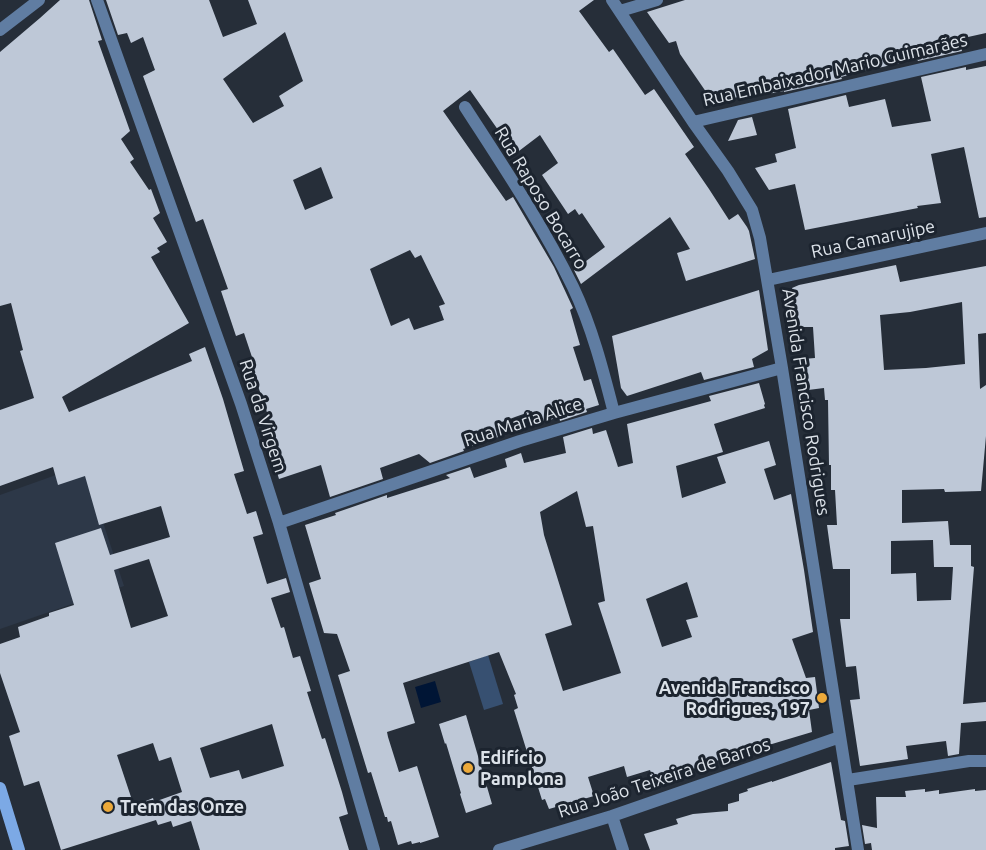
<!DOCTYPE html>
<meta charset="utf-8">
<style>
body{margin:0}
canvas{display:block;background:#262e39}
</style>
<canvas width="986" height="850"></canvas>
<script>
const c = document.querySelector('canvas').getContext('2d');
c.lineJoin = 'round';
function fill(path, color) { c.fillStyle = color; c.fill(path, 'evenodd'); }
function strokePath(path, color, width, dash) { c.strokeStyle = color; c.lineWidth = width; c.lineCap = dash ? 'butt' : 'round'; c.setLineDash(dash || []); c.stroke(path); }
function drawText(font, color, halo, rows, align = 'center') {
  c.font = font + ' Ubuntu,sans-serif'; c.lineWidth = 6; c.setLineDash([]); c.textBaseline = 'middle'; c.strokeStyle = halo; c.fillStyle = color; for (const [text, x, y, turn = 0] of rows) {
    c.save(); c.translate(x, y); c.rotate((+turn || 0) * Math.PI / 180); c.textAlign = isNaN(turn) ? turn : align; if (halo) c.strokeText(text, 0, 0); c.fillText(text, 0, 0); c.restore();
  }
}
const built = new Path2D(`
 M84,465L124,586L0,629V495Z`);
const green = new Path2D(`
 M488,655L503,704L484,710L469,662Z`);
const water = new Path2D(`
 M435,681L441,702L421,708L415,687Z`);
const building = new Path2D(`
 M60,0H89L102,40L98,41L130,131L121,139L134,159L130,162L149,190L151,189L160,213L153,218L167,242L157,248L160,252L151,257L189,323L62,397L69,412L192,361L189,354L205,347L223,399L244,471L234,474L247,514L256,511L263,534L253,537L267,584L286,578L290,592L271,598L281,628L284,627L293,658L300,656L311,691L307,692L322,739L325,738L342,792L348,814L339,817L349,850H200L191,821L173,827L171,821L158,825L156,820L61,850L39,781L24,786L9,736L20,732L0,673V644L20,637L18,627L49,616V613L74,605L55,543L101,528L110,555L170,537L161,506L99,525L85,476L58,485L53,467L0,486V410L34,398L20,351L23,350L11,303L0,306V52L40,18ZM149,559L168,616L131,628L114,570ZM272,724L284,766L242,779L239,770L210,778L200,748ZM153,743L159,761L171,757L182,792L154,802L153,798L134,806L117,755Z
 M106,0H209L223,37L257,24L248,0H594L579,11L609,52L613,49L645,95L654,89L694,147L685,154L709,189L729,220L738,214L747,227L749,231L755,259L686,281L677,253L690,249L670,217L581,284L574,270L605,247L582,213L579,215L575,209L568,214L542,175L558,163L540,135L515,154L470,90L443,111L506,201L513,197L554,267L573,308L570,310L580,345L573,347L584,381L591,379L599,405L586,409L587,412L560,421L559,417L536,424L532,411L515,417L499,423L504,435L463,449L464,451L430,463L419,454L380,468L383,479L330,497L321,465L279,479L265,433L273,430L258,386L251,389L245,370L255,366L244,333L236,336L221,291L228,289L203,219L196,222L143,76L155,70L143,37L131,43L127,33L118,35ZM285,32L303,81L279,96L284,106L253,123L223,79ZM321,167L333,198L305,210L293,180ZM410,250L415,258L421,255L445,304L439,306L444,320L414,330L409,318L391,326L370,269Z
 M685,0H986V33L959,39L962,51L918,61L917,59L878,68V67L841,77L842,79L784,92V91L751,97L753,94L713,102L680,54L676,41L669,43L647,12Z
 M986,66V217L979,218L964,147L931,154L941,203L917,206L918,208L805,230L795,184L769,190L755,168L777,162L775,154L796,148L788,109L846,95L849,107L885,99L892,127L931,121L921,77L966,67V70Z
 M752,117L757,135L728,141L738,120Z
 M896,265L900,282L986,266V333L978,334L980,389L986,385V436L981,491L945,492L944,489L902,490V523L948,521L950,545H971V566L974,567L963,704L986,702V721L961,723L959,754L948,756L946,741L906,746L908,759L860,766L850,700L860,699L856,666L846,667L840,619H850V569H833L827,525H837L835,490H831V465H829L828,400H825L824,388L808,390L803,359L815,358L813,327H798L792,288L799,285ZM962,302L965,364L926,368L884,370L880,315L910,312ZM933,540L934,567H953L951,600L917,601L916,573L891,574V541Z
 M759,290L768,350L752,359L754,367L704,380L701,372L627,396L621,388L612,336Z
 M759,383L765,404L764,405L765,408L714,424L723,452L676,466L682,498L726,483L717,457L769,441L776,465L764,469L774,500L791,494L804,570L813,632L792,639L806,678L815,677L819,708L809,710L812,732L722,759L654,782L650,770L627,777L624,766L588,777L594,796L549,809L545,799L542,800L514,710L518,708L514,695L516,694L499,652L403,683L415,723L387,732L388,737L399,772L417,766L439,837L420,843V842L412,844L411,841L398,845L391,821L388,822L387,817H385L371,772L368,773L338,675L350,671L337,634L324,633L309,583L321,579L305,525L336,515L335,513L387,495V498L450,478L446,475L470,467L474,478L507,467L505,459L521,453L524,463L566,453L563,437L592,428L593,434L606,430L618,467L633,463L627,424L711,401L709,396ZM577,491L586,527L593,526L605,601L598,603L621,673L563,691L545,634L572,625L544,535L540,512ZM687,582L698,617L686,620L692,637L662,647L646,599Z
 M466,715L492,804L466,813L460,794L461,793L446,743L445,744L439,724Z
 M831,762L841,820L845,821L849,846L835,848V850H650L644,834L678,824L676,819L693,814L728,811V804L739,801V794L748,791L747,789L772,781V782Z
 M925,789V792L939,790V794L975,789V791L986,790V850H872L871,843L865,844L862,825L877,828L876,797H906L905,791Z`);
const minor = new Path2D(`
 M97,0L241,404L279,523L374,850
 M612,0L693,122L728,171L752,210L760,238L782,368L858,850
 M620,11L657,0
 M0,30L39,0
 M465,107C503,166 542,224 573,287C592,327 603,370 614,413
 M693,122L986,54
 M768,280L986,233
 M279,523L520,441L614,413L782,368
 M848,780L969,761H986
 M612,816L623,850
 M499,850L612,816L840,737`);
const secondary = new Path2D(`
 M0,788L19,850`);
const markers = [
 [822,698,6,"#eca93a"],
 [468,768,6,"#eca93a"],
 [108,807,6,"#eca93a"]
];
const streetNames = [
 ["Rua Embaixador Mario Guimarães",835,70,-13],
 ["Rua Raposo Bocarro",541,198,59],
 ["Rua Camarujipe",873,239,-12],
 ["Avenida Francisco Rodrigues",806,402,81],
 ["Rua da Virgem",263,416,72],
 ["Rua Maria Alice",523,422,-18],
 ["Rua João Teixeira de Barros",664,778,-18]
];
const poiNames = [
 ["Avenida Francisco",810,688,"right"],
 ["Rodrigues, 197",810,709,"right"],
 ["Edifício",480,758],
 ["Pamplona",480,779],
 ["Trem das Onze",120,807]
];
fill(built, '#2d3848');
fill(green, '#375071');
fill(water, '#001535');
fill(building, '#bec8d7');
strokePath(minor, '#607da2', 12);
strokePath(secondary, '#7ca9e5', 12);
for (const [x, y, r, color] of markers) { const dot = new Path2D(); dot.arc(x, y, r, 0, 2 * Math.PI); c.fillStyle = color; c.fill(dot); strokePath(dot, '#1c242f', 2); }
drawText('18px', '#dce2e9', '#1c242f', streetNames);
drawText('bold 18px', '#dce2e9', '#1c242f', poiNames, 'left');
</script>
